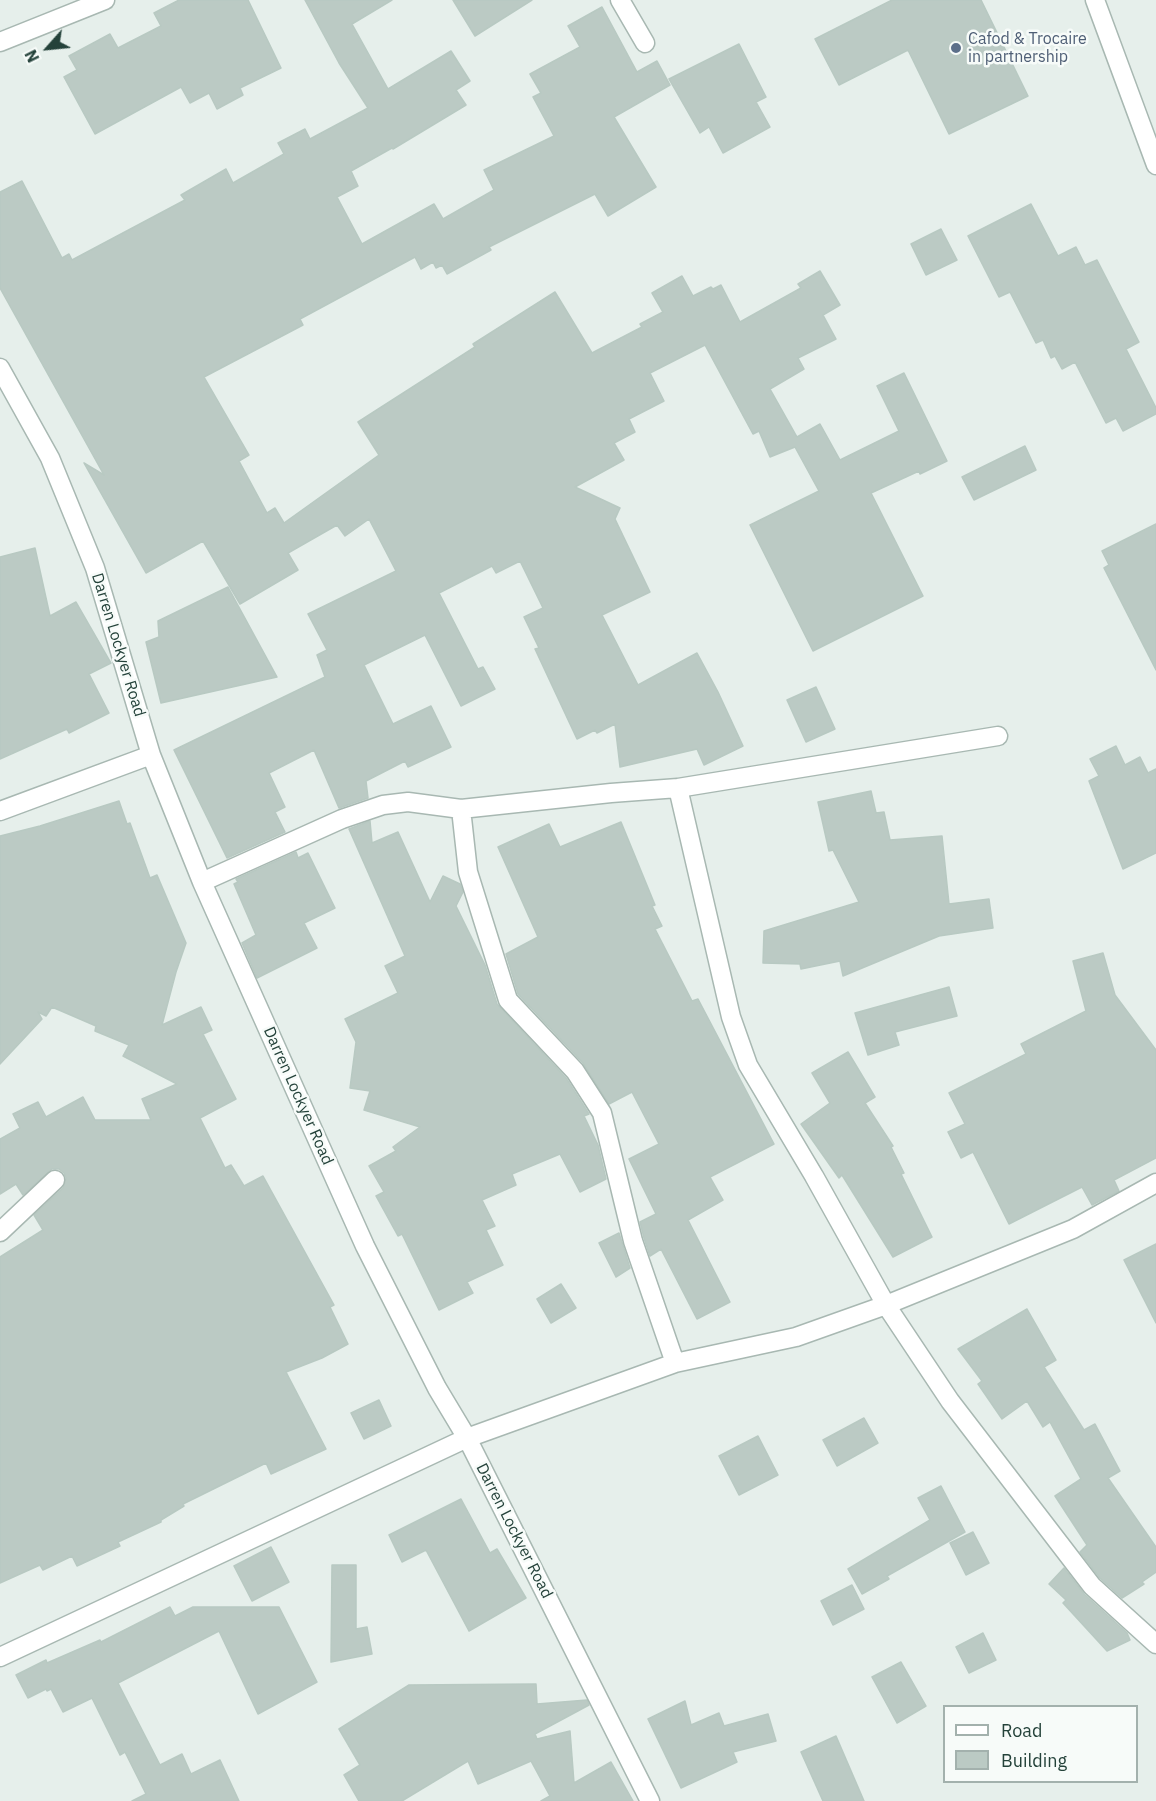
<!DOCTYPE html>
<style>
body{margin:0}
#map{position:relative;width:1156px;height:1801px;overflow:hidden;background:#e6efeb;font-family:"IBM Plex Sans",sans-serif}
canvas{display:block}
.legend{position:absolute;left:943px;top:1705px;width:195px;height:78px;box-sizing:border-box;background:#f7fbf9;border:2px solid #a3b1ad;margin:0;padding:8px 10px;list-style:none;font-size:18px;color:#24423a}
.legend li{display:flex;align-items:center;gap:12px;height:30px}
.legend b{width:30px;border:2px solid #a3b1ad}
.north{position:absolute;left:18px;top:18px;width:60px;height:60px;-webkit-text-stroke:4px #f7fbf9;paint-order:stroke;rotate:243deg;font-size:16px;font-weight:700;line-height:24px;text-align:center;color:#24423a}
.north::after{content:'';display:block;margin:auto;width:21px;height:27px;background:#24423a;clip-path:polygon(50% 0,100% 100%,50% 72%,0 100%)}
</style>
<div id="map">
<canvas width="1156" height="1801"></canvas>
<ul class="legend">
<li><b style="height:8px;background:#fff"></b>Road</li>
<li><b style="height:16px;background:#bbcac4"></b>Building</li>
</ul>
<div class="north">N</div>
</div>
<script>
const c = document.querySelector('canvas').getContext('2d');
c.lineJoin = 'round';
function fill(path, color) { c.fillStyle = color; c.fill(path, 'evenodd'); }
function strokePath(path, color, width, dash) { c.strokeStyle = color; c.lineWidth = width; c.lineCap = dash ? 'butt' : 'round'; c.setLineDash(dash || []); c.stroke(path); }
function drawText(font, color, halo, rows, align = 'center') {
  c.font = font + ' "IBM Plex Sans",sans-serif'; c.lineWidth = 5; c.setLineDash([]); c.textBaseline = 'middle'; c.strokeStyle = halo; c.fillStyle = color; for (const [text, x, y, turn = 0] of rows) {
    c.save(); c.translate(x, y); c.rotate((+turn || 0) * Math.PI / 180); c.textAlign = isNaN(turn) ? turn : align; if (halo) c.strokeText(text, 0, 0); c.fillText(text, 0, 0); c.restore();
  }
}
const building = new Path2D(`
 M179,0H248L281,68L240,88L243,95L217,109L209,93L190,103L181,87L95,134L64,77L77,70L69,56L110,34L118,48L161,26L154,13Z
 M305,0H392L352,24L388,89L451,51L470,81L456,90L466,105L393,149L392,148L351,171L358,186L337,197L362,244L434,204L443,219L494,190L484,170L554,136L533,97L541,93L530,74L580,47L568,26L602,7L637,72L657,61L670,85L614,117L656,187L608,216L595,194L489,247L491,250L447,274L442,265L436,268L433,262L421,269L415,257L300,319L303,325L204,377L249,455L239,461L267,513L275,508L284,523L379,455L358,422L475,347L473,344L555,292L592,353L642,327L640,324L663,312L652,293L682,276L693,296L711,287L713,289L721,285L740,322L801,288L798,284L820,271L840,305L823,315L836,339L798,358L804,369L770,389L797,437L820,424L840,460L899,431L877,386L904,373L947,461L920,474L919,471L871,493L923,596L813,651L750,525L819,491L795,447L770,457L759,431L753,434L705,345L650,373L664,401L629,419L635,432L614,443L624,460L575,487L620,508L615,519L650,592L602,615L638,685L697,653L718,692L743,746L704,765L697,749L620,767L615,724L597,733L595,730L577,739L535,649L539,648L524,617L543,608L520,561L496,573L492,566L439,593L478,669L483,667L495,689L461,706L425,635L364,665L393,724L431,706L451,747L408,767L405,761L366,781L368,798L339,808L314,750L269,773L285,807L275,812L285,832L227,858L174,750L325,677L317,655L327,650L308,614L396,571L369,519L345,536L337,525L288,553L298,570L240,604L203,541L146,573L84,463L104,475L0,288V192L22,181L62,258L69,254L72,260L185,200L181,195L226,169L233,183L284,154L278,143L305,129L310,139L368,108L339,63Z
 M453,0H532L475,36Z
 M892,0H981L1028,96L949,134L908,50L839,85L815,39Z
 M739,44L766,97L756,102L770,127L723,153L709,127L700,133L669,79Z
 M1031,204L1058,256L1076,247L1085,265L1097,260L1139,342L1126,349L1156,408V414L1123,431L1116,418L1106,423L1075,362L1062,369L1055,356L1051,358L1043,340L1036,343L1010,292L999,297L968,236Z
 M941,229L957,260L926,275L911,244Z
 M1025,446L1036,470L974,500L962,477Z
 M1156,524V670L1104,568L1109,565L1102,551Z
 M35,548L50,616L76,602L111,663L89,674L109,713L69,733L67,729L0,759V557Z
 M228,587L277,677L161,703L146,642L159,637L158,621Z
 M816,687L835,729L806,742L787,700Z
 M1116,746L1125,765L1140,757L1148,773L1156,769V853L1123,869L1089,781L1099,776L1090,759Z
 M871,791L876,813L884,812L890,840L942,836L949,904L989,899L993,928L939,936L843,976L840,961L801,969L800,964L763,963L764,931L859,902L833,850L829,851L818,802Z
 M119,801L127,824L130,823L150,878L157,875L186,943L176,972L162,1025L201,1007L212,1030L203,1034L236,1099L200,1118L225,1168L231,1165L244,1186L263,1176L334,1305L330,1307L348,1344L322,1358L286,1372L326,1449L271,1474L266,1463L183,1504L184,1506L161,1520V1522L118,1542L120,1546L77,1566L72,1556L43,1570L40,1565L0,1583V1257L43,1230L34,1215L63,1188L66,1178L64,1173L59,1169H52L23,1195L16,1184L0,1194V1139L20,1128L13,1114L38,1102L46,1117L83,1097L95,1120H151L142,1099L177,1084L123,1056L129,1045L95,1031L96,1026L52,1007L46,1016L38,1012L42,1019L0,1064V836L40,826Z
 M370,821L372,843L398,832L430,902L443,876L460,884L463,892L456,906L485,965L497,1004L566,1078L589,1114L584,1116L598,1145L606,1179L580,1192L560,1154L512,1174L516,1185L482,1200L495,1226L486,1230L503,1265L467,1282L473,1293L439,1310L402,1234L398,1236L376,1196L384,1192L369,1166L396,1151L393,1147L420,1127L364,1110L370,1091L350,1088L356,1042L345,1019L398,993L385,966L405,956L349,829Z
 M621,822L655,905L652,906L662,926L655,929L692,1001L698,999L774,1144L710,1177L723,1200L688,1220L730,1302L697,1319L661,1249L650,1256L644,1238L640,1222L656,1214L629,1159L659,1144L632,1092L609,1104L583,1063L518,994L506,954L538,937L498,847L549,824L560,847Z
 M296,852L298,858L308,853L335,908L304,923L317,948L257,978L242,943L256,935L234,884L238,882L236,879Z
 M1103,953L1115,995L1156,1050V1158L1114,1180L1119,1191L1092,1205L1082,1187L1009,1224L973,1152L961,1158L948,1132L965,1124L949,1093L1026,1054L1021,1044L1086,1011L1073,961Z
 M949,987L957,1016L895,1032L899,1045L868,1055L855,1013Z
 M848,1052L875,1097L865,1103L893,1146L891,1147L904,1173L901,1174L932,1237L893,1257L842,1175L839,1178L801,1124L830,1103L812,1073Z
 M619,1233L630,1268L616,1277L599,1243Z
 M1156,1244V1323L1124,1260Z
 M561,1284L576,1308L551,1323L537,1299Z
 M1027,1309L1056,1360L1044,1367L1084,1430L1095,1424L1120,1471L1108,1478L1156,1547V1572L1142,1582L1144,1584L1122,1598L1100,1578L1080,1552L1087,1545L1055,1496L1081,1479L1050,1422L1043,1427L1027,1401L1002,1419L978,1384L982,1381L958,1349Z
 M379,1400L391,1426L364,1439L351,1413Z
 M864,1418L878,1443L837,1466L823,1440Z
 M758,1436L778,1475L739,1495L719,1456Z
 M941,1486L965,1532L887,1576L889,1579L862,1594L848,1569L930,1520L918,1498Z
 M461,1499L490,1553L497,1549L526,1598L469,1631L426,1550L402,1562L389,1535Z
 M973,1532L989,1563L966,1575L950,1543Z
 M271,1547L289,1582L252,1601L234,1566Z
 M332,1565H356V1629L367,1627L372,1654L331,1662Z
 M1064,1568L1084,1594L1127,1633L1130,1640L1107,1651L1063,1603L1066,1600L1049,1584Z
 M852,1585L864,1609L833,1625L821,1601Z
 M170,1607L175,1616L193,1607H279L317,1682L258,1714L219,1631L118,1683L160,1765L182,1754L191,1774L220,1760L239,1801H132L146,1794L125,1752L120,1755L92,1698L63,1712L51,1689L47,1691L46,1689L28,1698L16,1675L46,1660L47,1663L100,1640L101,1642Z
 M983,1633L996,1660L969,1673L956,1647Z
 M901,1662L926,1706L897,1723L872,1677Z
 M536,1684L537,1704L587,1700L589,1705L535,1734L537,1739L570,1731L574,1783L611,1762L633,1801H541L550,1796L531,1761L478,1784L468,1761L402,1801H359L344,1775L360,1765L339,1729L409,1685Z
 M685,1701L691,1725L719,1713L724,1726L768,1714L776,1741L733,1752L737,1762L681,1788L648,1719Z
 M836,1736L864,1801H823L801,1752Z`);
const minor = new Path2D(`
 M620,0L645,43
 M1095,0L1156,165
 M0,42L105,0
 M0,368L50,458L95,568L151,755L202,882L365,1246L437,1388L467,1438L650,1801
 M678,788L731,1017L748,1065L814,1176L886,1305L950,1401L1092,1586L1156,1644
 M461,809L468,872L508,1000L575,1071L602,1113L633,1241L675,1363
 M0,811L151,755
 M202,882L342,819L383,805L408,802L461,809L611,793L678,788L998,736
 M0,1232L55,1180
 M0,1657L467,1438L675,1363L796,1337L886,1305L1073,1229L1156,1183`);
const markers = [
 [956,48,6,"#5c6f8a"]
];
const serviceNames = [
 ["Cafod & Trocaire",968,39],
 ["in partnership",968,57]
];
const streetNames = [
 ["Darren Lockyer Road",118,645,73],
 ["Darren Lockyer Road",298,1096,66],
 ["Darren Lockyer Road",514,1531,63]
];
fill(building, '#bbcac4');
strokePath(building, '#b8c9c2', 1.5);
strokePath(minor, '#a8b8b2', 21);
strokePath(minor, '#fff', 18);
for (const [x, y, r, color] of markers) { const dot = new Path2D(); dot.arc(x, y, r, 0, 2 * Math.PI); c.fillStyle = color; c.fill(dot); strokePath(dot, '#f7fbf9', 2); }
drawText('16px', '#4e5e75', '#f7fbf9', serviceNames, 'left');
drawText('16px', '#24423a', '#f7fbf9', streetNames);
</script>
